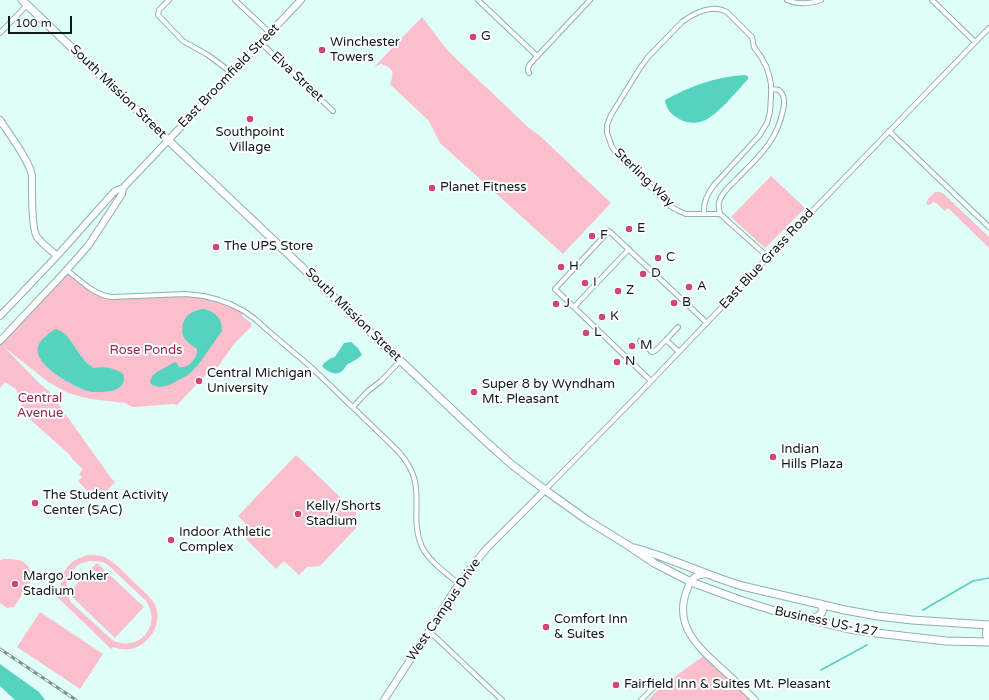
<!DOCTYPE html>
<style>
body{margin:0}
#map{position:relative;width:989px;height:700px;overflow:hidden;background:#dffef7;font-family:"Varela Round",sans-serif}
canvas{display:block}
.scale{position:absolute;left:8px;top:16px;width:64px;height:18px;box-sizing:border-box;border:2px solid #0d1c19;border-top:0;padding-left:5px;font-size:12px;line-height:14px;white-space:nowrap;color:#0d1c19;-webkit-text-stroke:3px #fff;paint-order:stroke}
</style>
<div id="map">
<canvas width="989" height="700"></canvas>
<div class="scale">100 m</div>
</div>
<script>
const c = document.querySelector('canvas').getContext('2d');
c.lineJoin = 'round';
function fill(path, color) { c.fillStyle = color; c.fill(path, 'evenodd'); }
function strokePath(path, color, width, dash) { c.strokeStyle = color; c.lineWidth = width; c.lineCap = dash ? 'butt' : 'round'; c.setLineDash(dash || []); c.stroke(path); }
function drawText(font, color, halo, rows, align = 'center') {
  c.font = font + ' "Varela Round",sans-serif'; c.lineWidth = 4; c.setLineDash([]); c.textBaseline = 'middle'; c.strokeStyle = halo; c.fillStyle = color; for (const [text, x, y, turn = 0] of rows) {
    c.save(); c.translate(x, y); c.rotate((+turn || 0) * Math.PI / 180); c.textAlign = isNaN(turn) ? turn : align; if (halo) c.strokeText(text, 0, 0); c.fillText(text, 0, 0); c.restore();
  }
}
const green = new Path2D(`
 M422,17L448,51L529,128L539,135L611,203L563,254L440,143L429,121L390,84C395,72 393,68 381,64L374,67Z
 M771,176L805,208L765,248L731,217Z
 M935,192H940L944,194L989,237V248L948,208L945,211L936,203L933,202L929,205L927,204L926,202L928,200V199Z
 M67,270L89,288L112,297L177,294L204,296L244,311L242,316L251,323L252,326L234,344L217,368L215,365L177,405L173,404L133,407L125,403L91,399L79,396L68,393L48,382L3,346L40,384L49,391L111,478L115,482L97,501L78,481L82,477L79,474L83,469L74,461L69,454L26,416L17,393L16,389L5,382L0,388V341Z
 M296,455L356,512V528L320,566L307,567L299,575L284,561L276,569L246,539L253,531L238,516Z
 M88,555C94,555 101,555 106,558C118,564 128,577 138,586C142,590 148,594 151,599C153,601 155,604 156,607C162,625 149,645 131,649C125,650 119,649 113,647L111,649L50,590L54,586L61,592C60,571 69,560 88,555ZM91,561L103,562L108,565L146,601C163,626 138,653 112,640C103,632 94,623 85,615C79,609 71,604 68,597C65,590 66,582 69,576C73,567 81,562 91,561Z
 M4,559C21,559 26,560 34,576L14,607L7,608L0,603V560Z
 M97,563L144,607L115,638L68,593Z
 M40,612L103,654L80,689L17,647Z
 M706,654L751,700H648L662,686Z`);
const water = new Path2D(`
 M744,75L748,76V79C738,90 716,117 703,121C695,124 686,123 679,119C671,114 666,109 665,100C690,86 716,77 744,75Z
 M202,309C214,310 223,319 222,331L198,365L188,375L169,385L160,387L152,385L150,382L152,376L157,372L175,362L177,363L179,367C188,369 198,358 197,349C193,346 188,343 185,339C180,332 182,321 188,315C192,312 197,310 202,309Z
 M55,329C68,331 74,348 82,357C85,362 89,365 94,368C103,366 117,368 124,375C125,390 113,391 101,392C98,392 94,392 91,392C76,388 33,366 38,347C40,339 49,334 55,329Z
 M351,342L358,348L362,355C358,359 353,361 348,364C345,366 345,369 342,371C335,377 327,371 322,366L324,363L331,358L335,357L344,343Z
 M0,664L39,692L45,700H15L0,686Z`);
const stream = new Path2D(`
 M923,610L973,581L989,578
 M821,670L867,645`);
const street = new Path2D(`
 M169,0L159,10L158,15L183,41L208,55L232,73
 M235,0L270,33
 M478,0L537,56
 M787,0C798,5 809,4 821,0
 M932,0L975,42
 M0,33L27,5
 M261,43L333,111
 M529,73C527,69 528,68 530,64L590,0
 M889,131L989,227
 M704,213C703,202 707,194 714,185L759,136L767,123L770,112L771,96V84L769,75L766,66L761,57L754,47L752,37L728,13C714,3 694,13 682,22L648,57L640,68L611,115L607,125V133L612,147L617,154L670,206L679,211L686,214H720L768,257
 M720,214C719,210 718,206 719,202C721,193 730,186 736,180C757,158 777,142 783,110C785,102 785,95 779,90L771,89
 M67,270C81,281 94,295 112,297L186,294L204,296L219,300L230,304L244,311L255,319L273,335L311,367L395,448C406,459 415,473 416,489C418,509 413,527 422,547C430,562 446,573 459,584
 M574,307L629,249
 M678,327L666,340L679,352
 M640,341L652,352L655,351L666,340
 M651,381L555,289L609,231L707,323
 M353,407L368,391L381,381L400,361
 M545,490L635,398L721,308L768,257L989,28
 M429,631L502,700
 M641,700L656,685`);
const secondary = new Path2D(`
 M0,120C9,134 30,161 32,176C32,188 31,229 37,237C42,244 51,250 57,256
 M0,316L57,256L114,192L117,190L123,188L301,0
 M0,341L64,273L88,246L122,194L123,188
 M707,574C693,575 692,578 687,590C673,625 698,647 721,668C733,679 744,689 755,700
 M384,700L429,631L456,588L474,564L487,548L545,490`);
const primary = new Path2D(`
 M22,0L168,140L482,438L511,464L545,490L587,520L629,546L654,563L691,582L740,600L775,611L849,629L876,633L946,641L989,642
 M635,548L660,556L721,579L742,586L845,610L878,616L912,620L989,625
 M810,619C818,618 827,612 820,604
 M989,626C985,633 986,635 989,641`);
const rail = new Path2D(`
 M0,649L76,700`);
const markers = [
 [473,37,4,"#d14475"],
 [322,50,4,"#d14475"],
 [250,119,4,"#d14475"],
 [432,188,4,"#d14475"],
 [629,229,4,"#d14475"],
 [592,236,4,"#d14475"],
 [216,247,4,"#d14475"],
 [658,258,4,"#d14475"],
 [561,267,4,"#d14475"],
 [643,274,4,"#d14475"],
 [585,283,4,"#d14475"],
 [689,287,4,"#d14475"],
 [618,291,4,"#d14475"],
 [674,303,4,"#d14475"],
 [556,304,4,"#d14475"],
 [602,317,4,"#d14475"],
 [586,333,4,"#d14475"],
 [632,346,4,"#d14475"],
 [617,362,4,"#d14475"],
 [199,381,4,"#d14475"],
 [474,392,4,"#d14475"],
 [773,457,4,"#d14475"],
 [35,503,4,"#d14475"],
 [298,514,4,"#d14475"],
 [171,540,4,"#d14475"],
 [15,584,4,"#d14475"],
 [546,627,4,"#d14475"],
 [616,685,4,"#d14475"]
];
const poiNames = [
 ["G",481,37],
 ["Winchester",330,43],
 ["Towers",330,58],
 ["Southpoint",250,133,"center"],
 ["Village",250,148,"center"],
 ["Planet Fitness",440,188],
 ["E",637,229],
 ["F",600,236],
 ["The UPS Store",224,247],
 ["C",666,258],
 ["H",569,267],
 ["D",651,274],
 ["I",593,283],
 ["A",697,287],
 ["Z",626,291],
 ["B",682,303],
 ["J",564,304],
 ["K",610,317],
 ["L",594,333],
 ["M",640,346],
 ["N",625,362],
 ["Central Michigan",207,374],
 ["University",207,389],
 ["Super 8 by Wyndham",482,385],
 ["Mt. Pleasant",482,400],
 ["Indian",781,450],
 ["Hills Plaza",781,465],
 ["The Student Activity",43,496],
 ["Center (SAC)",43,511],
 ["Kelly/Shorts",306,507],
 ["Stadium",306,522],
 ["Indoor Athletic",179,533],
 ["Complex",179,548],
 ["Margo Jonker",23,577],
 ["Stadium",23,592],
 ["Comfort Inn",554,620],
 ["& Suites",554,635],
 ["Fairfield Inn & Suites Mt. Pleasant",624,685]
];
const streetNames = [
 ["East Broomfield Street",229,76,-46],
 ["Elva Street",297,77,43],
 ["South Mission Street",118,92,44],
 ["Sterling Way",644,178,44],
 ["East Blue Grass Road",767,259,-47],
 ["South Mission Street",353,315,44],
 ["West Campus Drive",444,610,-56],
 ["Business US-127",826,622,12]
];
const parkNames = [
 ["Rose Ponds",146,351],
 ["Central",40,399],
 ["Avenue",40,414]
];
fill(green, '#fbbecd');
fill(water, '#55d3bf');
strokePath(stream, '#55d3bf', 1.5);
strokePath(street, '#8cb2aa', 6);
strokePath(secondary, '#8cb2aa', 8);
strokePath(primary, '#8cb2aa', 9);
strokePath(street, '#fff', 4);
strokePath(secondary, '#fff', 6);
strokePath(primary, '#fff', 7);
strokePath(rail, '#7b928d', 3);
strokePath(rail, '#fff', 1.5, [4.5]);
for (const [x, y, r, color] of markers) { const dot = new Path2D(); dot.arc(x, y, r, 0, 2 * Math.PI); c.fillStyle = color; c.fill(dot); strokePath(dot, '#fff', 1.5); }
drawText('13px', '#0d1c19', '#fff', poiNames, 'left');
drawText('13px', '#0d1c19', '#fff', streetNames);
drawText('13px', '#92284e', '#fff', parkNames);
</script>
